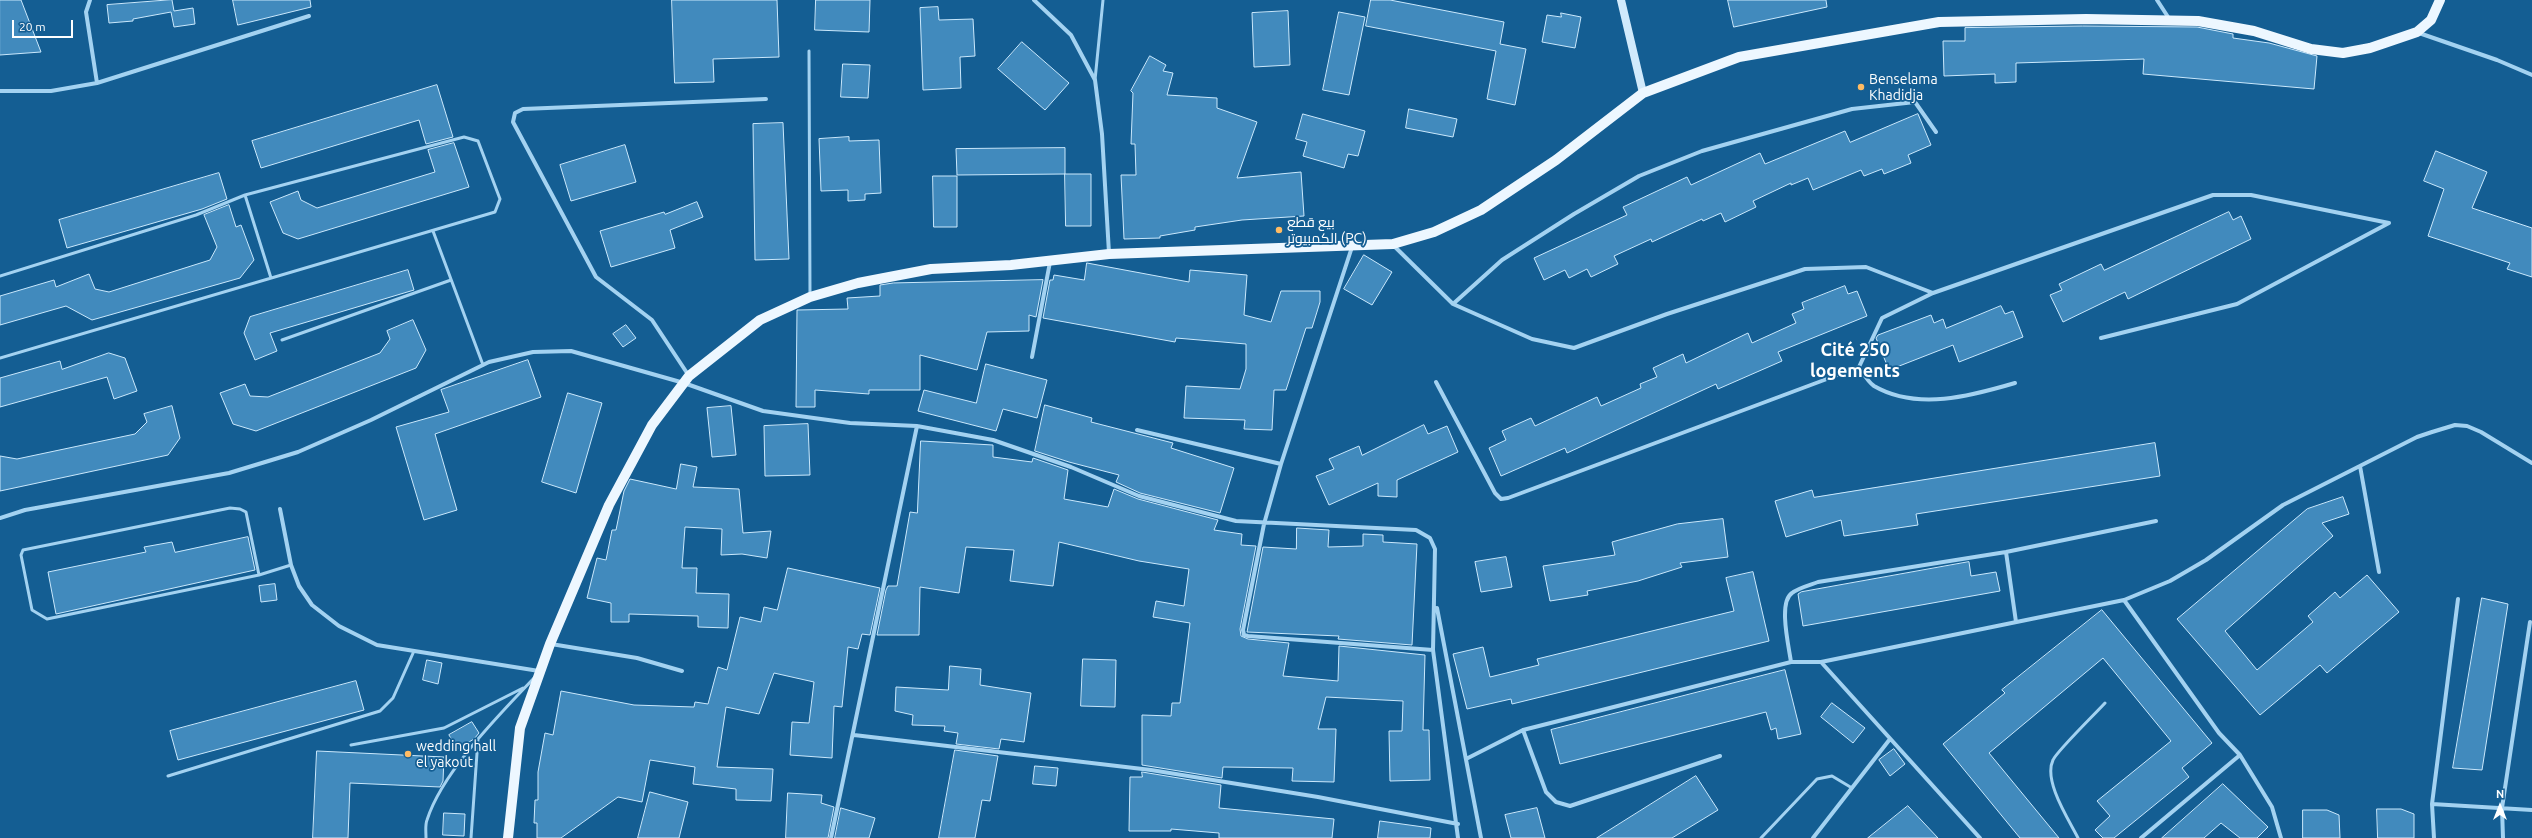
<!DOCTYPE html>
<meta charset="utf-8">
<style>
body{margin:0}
#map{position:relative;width:2532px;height:838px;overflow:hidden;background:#145e93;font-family:Ubuntu,sans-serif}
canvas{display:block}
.north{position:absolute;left:2480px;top:786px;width:40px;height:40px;-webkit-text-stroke:3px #145e93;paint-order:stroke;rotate:0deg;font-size:11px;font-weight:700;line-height:16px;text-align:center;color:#fff}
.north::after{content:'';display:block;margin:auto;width:14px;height:18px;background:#fff;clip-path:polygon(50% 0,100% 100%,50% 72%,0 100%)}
.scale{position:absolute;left:12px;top:20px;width:61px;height:18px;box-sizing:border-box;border:2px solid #fff;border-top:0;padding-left:5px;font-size:12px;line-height:14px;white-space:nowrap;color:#fff;-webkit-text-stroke:3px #145e93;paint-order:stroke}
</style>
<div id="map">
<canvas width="2532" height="838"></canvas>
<div class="north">N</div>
<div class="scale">20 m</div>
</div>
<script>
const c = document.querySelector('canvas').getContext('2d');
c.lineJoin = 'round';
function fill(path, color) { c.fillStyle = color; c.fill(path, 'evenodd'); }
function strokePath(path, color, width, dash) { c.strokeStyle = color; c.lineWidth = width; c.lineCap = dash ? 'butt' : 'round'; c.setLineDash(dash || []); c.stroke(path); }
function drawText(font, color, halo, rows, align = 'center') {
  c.font = font + ' Ubuntu,Cairo,sans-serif'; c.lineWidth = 3.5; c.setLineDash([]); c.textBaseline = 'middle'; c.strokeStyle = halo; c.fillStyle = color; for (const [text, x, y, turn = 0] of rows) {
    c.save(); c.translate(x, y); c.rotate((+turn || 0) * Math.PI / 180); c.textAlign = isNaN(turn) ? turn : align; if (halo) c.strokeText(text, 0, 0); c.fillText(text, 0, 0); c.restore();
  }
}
const building = new Path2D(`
 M0,0H21L41,52L0,55Z
 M172,0L174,11L193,8L195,24L174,27L171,12L133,19V21L109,23L107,5Z
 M233,0H310L311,7L238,25Z
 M672,0H777L779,57L713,59L714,82L675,83Z
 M816,0H870L869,32L815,30Z
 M1371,0H1390L1504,22L1500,44L1526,49L1515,105L1487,99L1496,51L1366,26Z
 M1728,0H1826L1827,7L1734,27Z
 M938,7L939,20L973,19L975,56L960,57L961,88L923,90L920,8Z
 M1288,11L1290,65L1254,67L1252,13Z
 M1339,12L1365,17L1349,95L1323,90Z
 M1561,13L1581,17L1575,48L1542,42L1547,15L1561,17Z
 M2083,26L2197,27L2233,34V38L2269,43L2317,56L2314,89L2143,74L2144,59L2016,63V82L1995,83V74L1944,76L1943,41H1965V28Z
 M1022,42L1069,83L1045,110L998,69Z
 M1150,56L1166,65L1163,71L1173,73L1167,95L1217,98V108L1257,122L1237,178L1301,172L1304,216L1242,220L1195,227V230L1160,236V238L1124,239L1121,175H1136L1135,144H1131L1133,93L1131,91Z
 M843,64L870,65L868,98L841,97Z
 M437,85L453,137L426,144L419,120L261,168L252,141Z
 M1409,109L1457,119L1453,137L1406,128Z
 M1303,114L1365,131L1358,156L1348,154L1344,168L1303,156L1307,142L1296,139Z
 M1918,114L1931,145L1908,155L1911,163L1884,174L1882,169L1864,176L1861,170L1813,190L1808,178L1791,185V183L1753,201L1756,207L1725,222L1721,213L1703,221L1702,219L1652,242L1651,239L1614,256L1618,264L1591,277L1587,269L1569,278L1565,270L1544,280L1534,258L1627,215L1623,207L1687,177L1691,185L1760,153L1765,164L1845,131L1850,142Z
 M783,123L789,259L755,260L753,124Z
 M849,137V141L879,140L881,193L865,194V200L848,201V190L821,191L819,139Z
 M454,143L469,187L298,239L283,233L270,202L298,191L301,200L317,208L435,172L428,150Z
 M625,145L636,182L571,201L560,165Z
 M1065,148V174L957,175L956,149Z
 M2436,151L2487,172L2472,208L2532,228V277L2507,269L2510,263L2428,236L2444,189L2424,181Z
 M219,173L227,199L202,209L67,248L59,220Z
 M1065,174H1091V226H1066Z
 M933,176H957V227H934Z
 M697,202L703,217L670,230L675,248L611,267L600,231L664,212L665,214Z
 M229,205L236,227L241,225L254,260L240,278L92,320L66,306L0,325V296L54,280L56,287L89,274L95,289L109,292L210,260L217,247L204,215Z
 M2229,212L2233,220L2241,216L2251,239L2128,299L2125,292L2063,322L2050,295L2062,290L2059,284L2101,264L2104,270Z
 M1364,255L1392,272L1372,305L1344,289Z
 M1087,263L1189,282L1190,270L1247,275L1244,315L1271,322L1281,291H1320V302L1312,328H1306L1286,390H1274L1272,430L1244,429L1245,420L1184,418L1186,386L1240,389L1246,369V344L1176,338L1175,342L1043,318L1050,280H1053L1054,275L1084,280Z
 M408,270L414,290L270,333L277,351L255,360L244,333L250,317Z
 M1043,280L1036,317L1029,315V331L987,332L977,370L920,355V390H869V394L815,390V407H796L797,310L848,309L847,298L880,296V285L893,283Z
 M1845,286L1848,294L1857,291L1867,316L1778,352L1782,361L1718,389L1716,384L1567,453L1565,448L1501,476L1489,448L1506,440L1502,431L1531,418L1535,426L1597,397L1601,406L1641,388L1640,384L1657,377L1653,368L1683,354L1686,363L1748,333L1752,343L1796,323L1792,314L1804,309L1802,303Z
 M2001,306L2005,314L2013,311L2023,337L1959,362L1953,345L1889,370L1876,338L1878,335L1931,315L1934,323L1943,319L1946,328Z
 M413,320L426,350L416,368L256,431L233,424L220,393L245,384L250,396L268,397L380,353L390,339L387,331Z
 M626,325L636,338L623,347L613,334Z
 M109,353L125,358L137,391L114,399L107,377L0,407V378L60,361L62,369Z
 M528,360L541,397L435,434L457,510L424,520L396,427L449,412L441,390Z
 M986,364L1047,380L1037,418L1003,409L996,431L918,411L924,390L976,403Z
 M568,393L602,403L576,493L542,482Z
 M1045,405L1092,418L1091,422L1173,443L1171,448L1234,468L1220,513L1140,493L1116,482L1119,475L1069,462L1035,451Z
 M172,406L180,438L168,455L0,491V456L17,459L135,434L147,422L144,414Z
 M731,406L736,455L712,457L707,408Z
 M808,424L810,475L765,476L764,426Z
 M1424,425L1428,434L1447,426L1458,452L1397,480V497L1378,496V483L1329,505L1316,476L1334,469L1329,459L1359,446L1362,455Z
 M921,441L993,445V457L1032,462L1033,458L1068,470L1064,499L1108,507L1114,489L1138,499L1218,520L1214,530L1242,534L1241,545L1256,546L1240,629L1241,636L1248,639L1289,643L1283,676L1338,681L1339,646L1425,655L1423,730H1429L1430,780L1390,781L1389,731H1402L1403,701L1326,697L1318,729H1336L1334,782L1292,781L1293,768L1223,767L1222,778L1142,765V715L1171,716L1172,703H1180L1190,623L1153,617L1156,601L1184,606L1189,569L1139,561L1059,542L1053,586L1010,581L1014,550L966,547L959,593L920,587L919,635H877L886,590L888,586H897L910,512L917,513Z
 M2155,443L2160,476L1916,514L1918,525L1844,536L1841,520L1786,537L1775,501L1812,490L1814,497Z
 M681,464L697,467L693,487L739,489L743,533L771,531L767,558L742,554L721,555L722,529L685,527L682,568H697L696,593L729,594L728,628L698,627V616L629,614V622H611V603L587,598L597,558L606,560L612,530H616L624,491L630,479L676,489Z
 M2343,497L2349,514L2322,523L2333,536L2225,631L2257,670L2313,622L2308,616L2335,592L2340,598L2367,575L2399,612L2327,673L2320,665L2260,715L2177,619L2307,509Z
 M1723,519L1728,557L1680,563L1682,567L1638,581L1587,591L1588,595L1550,601L1543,566L1615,555L1612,542L1677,524Z
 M1297,528L1329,530L1328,547L1363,546V534L1383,535V542L1417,544L1412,645L1338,639L1339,636L1247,632L1263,547L1296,549Z
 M248,537L255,570L56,614L48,572L146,552L144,547L172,542L175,552Z
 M1506,557L1512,587L1481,592L1475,562Z
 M1969,562L1971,576L1996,572L2000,591L1803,626L1798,594L1801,592Z
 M788,568L880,588L870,635L862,634L858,649L848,647L842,707L834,706L832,758L790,755L792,722L809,723L814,682L774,673L759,714L726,707L717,767L773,769L771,801L736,800V789L693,784L695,767L650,760L642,802L618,797L561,838H537V823H534L535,800H538V772L545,733L553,735L561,691L634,705L694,707L695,702L708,704L718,667L727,670L740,617L761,622L764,607L777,610Z
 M1753,572L1769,641L1512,704L1511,699L1467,709L1453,654L1483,647L1490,677L1539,665L1537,659L1734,611L1726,578Z
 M275,584L277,600L261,602L259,586Z
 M2482,598L2508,604L2482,770L2453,768Z
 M2102,610L2212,743L2182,768L2189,777L2114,838H2103L2095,830L2110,816L2097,801L2171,741L2103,658L1989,753L2059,838H2020L1943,744L2005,693L2002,690Z
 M1083,659L1116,660L1115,707L1081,706Z
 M427,660L442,663L438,684L423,680Z
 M950,666L981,669L980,685L1031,693L1024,742L1001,739L999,749L956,744L958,733L944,731L945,726L912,725L913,715L895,711L896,687L948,690Z
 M1785,670L1801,734L1778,739L1776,728L1771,730L1766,712L1560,764L1551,730Z
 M356,681L364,710L178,760L170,731Z
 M1832,703L1865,728L1853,743L1821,717Z
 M472,722L479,733L474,739L457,749L449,735Z
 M1894,749L1905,764L1890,776L1879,760Z
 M955,750L998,756L990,801L982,800L975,838H939Z
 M317,751L444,757L443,781L440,787L350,783L348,838H313Z
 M1035,766L1058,768L1056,786L1033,784Z
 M1142,772L1221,785L1219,808L1334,819L1332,838H1219V833L1171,829V831H1129L1130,777H1142Z
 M1696,776L1718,810L1672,838H1597Z
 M2223,784L2268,827L2257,838H2240L2221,823L2204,838H2162Z
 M650,792L688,802L679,838H638Z
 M788,793L822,795L821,803L834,807L828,838H786Z
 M1908,806L1938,838H1868Z
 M841,808L875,818L869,838H835Z
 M1537,808L1545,838H1511L1505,815Z
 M2377,809H2401L2414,814V838H2378Z
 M2303,810H2327L2339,815L2340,838H2303Z
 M444,813L465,814L464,836L443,835Z
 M1380,821L1431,828L1430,838H1378Z`);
const service = new Path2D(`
 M809,51L810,295
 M1095,80L1103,0
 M245,195L271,278
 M433,231L483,365
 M0,276L196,215L245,195L464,137L478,141L500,199L495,212L0,358
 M282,340L451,280
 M259,575L246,512L240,509L230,508L23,550L21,555L32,610L47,619L259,575L291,565
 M351,745L444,728L523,688
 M168,776L380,711L393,698L414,651
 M426,838C426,832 425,825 427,820C442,772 500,714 534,678
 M471,838L478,739
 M1761,838L1817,779L1832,776L1852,788
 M2078,838C2069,820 2043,781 2053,760C2057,751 2095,714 2105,703`);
const minor = new Path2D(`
 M90,0L86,12L97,83
 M1034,0L1071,35L1095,80L1102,134L1109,253
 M2157,0L2170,20
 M2419,33L2497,60L2532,75
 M0,91H51L97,83L309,16
 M1393,245L1453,304L1532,339L1574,348L1667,314L1805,269L1866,267L1933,293
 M1352,247L1281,464L1264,524L1243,630L1244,635L1248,636L1433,650
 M1453,304L1502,260L1574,214L1639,176L1702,151L1852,109L1915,102L1936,132
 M1032,357L1050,262
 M1859,367C1863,373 1868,382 1874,386C1917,411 1971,396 2015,383
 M689,376L652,320L596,277L513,122L515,113L523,109L766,99
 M1436,382L1495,493L1501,499L1508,498L1859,367L1882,318L1933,293L2213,195H2251L2389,223L2237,304L2101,338
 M1137,430L1281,464
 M2360,466L2379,572
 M280,509L291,565L299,586L312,605L339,626L377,645L539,671
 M0,518L25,510L229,473L298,452L371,420L489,362L533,352L571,351L684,383L763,411L850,423L917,426L993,440L1071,467L1139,496L1236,521L1416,530L1430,538L1435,549L1433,650L1458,838
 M2006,552L2016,622
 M2124,600L2219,733L2240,755L2272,807L2281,838
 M1437,608L1481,838
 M551,644L637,658L682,671
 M1791,662C1789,647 1778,602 1792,593C1798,588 1810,585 1818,582L2006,552L2156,521
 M1821,662L1980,838
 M1523,730L1546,792L1556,802L1570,806L1720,756
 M854,735L1151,770L1318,797L1458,824
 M1466,759L1523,730L1791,662H1821L2124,600L2170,581L2206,560L2283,505L2417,437L2432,432L2455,425L2467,426L2481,432L2532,463
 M2432,804L2532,810
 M831,838L917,426
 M1813,838L1890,739
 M2141,838L2240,755
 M2434,838L2432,804L2458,599
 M2503,838L2502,808L2530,622`);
const secondary = new Path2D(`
 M1621,0L1643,93`);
const primary = new Path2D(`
 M508,838L520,728L550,644L609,505L652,425L689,376L760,320L810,297L858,283L931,269L1011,265L1109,254L1393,244L1434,232L1481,210L1556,160L1643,93L1739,57L1939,22L2086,19L2198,21L2254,31L2311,49L2343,53L2370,48L2417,32L2431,20L2440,0`);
const markers = [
 [1861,87,4,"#ffbb63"],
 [1279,230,4,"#ffbb63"],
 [408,754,4,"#ffbb63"]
];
const poiNames = [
 ["Benselama",1869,79],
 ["Khadidja",1869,95],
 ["بيع قطع",1287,222],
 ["الكمبيوتر (PC)",1287,238],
 ["wedding hall",416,746],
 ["el yakout",416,762]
];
const districtNames = [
 ["Cité 250",1855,350],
 ["logements",1855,371]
];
fill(building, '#418abd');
strokePath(building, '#cae8fc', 1);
strokePath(service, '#a3d2f1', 3);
strokePath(minor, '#a3d2f1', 4);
strokePath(secondary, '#d1eafc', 8);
strokePath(primary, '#edf7ff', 10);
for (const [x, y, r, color] of markers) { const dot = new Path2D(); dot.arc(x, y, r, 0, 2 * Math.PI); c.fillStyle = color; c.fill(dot); strokePath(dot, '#145e93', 1.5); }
drawText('14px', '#fff', '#145e93', poiNames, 'left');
drawText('bold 18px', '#fff', '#145e93', districtNames);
</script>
